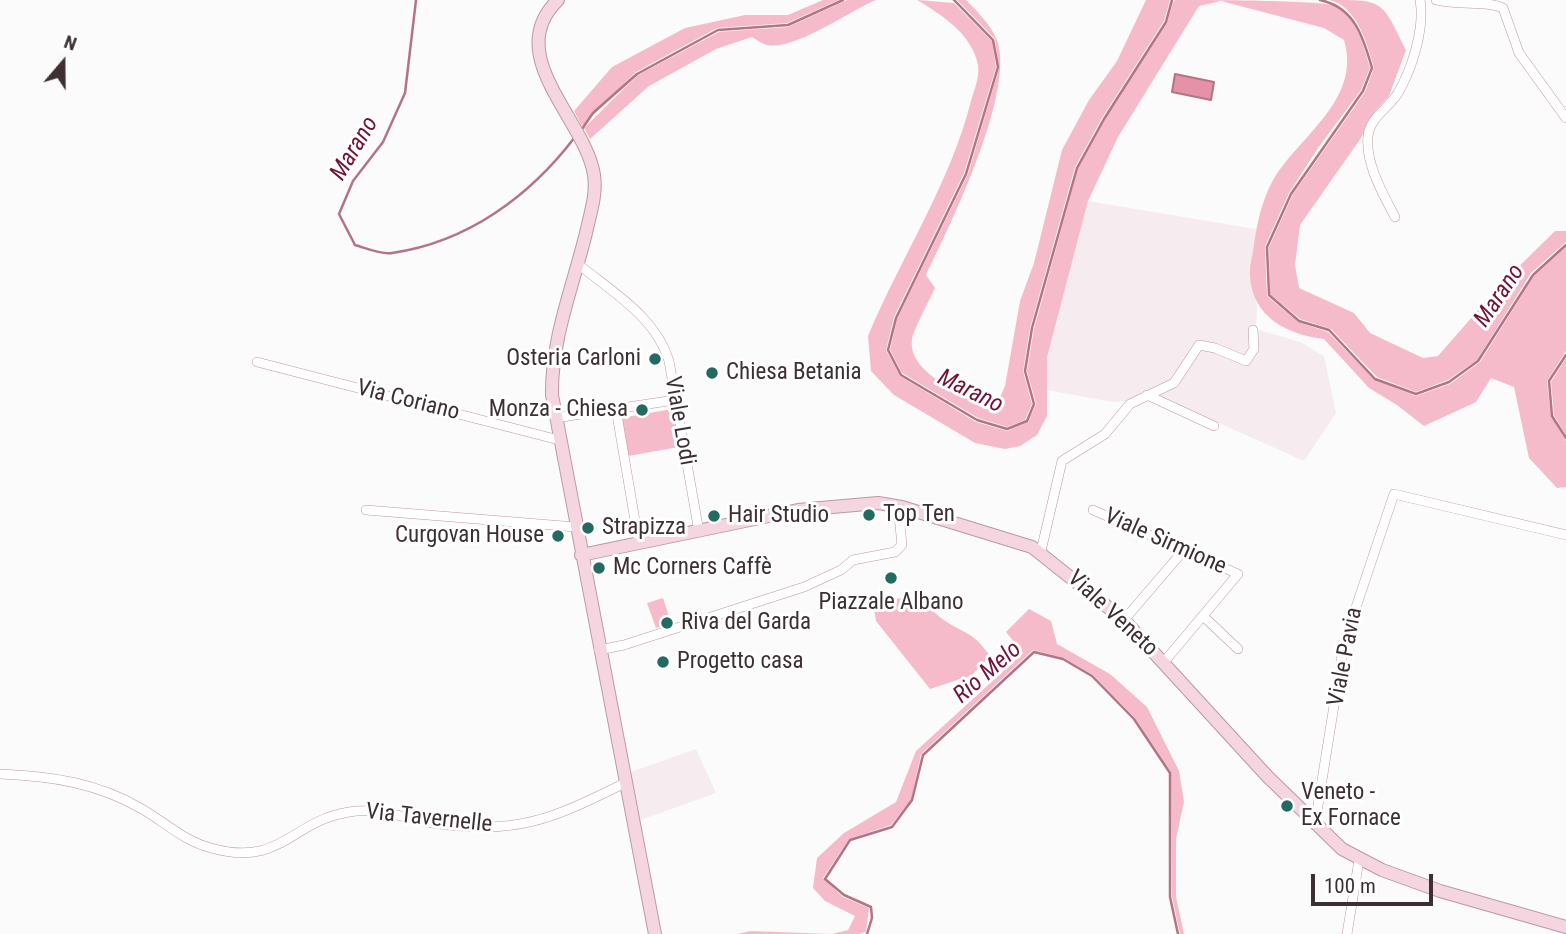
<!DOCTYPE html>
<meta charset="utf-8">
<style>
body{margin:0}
#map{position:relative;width:1566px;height:934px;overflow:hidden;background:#fbfbfb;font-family:"Roboto Condensed",sans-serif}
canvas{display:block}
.north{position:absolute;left:28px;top:28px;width:70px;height:70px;-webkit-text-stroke:5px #fff;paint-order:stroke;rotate:20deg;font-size:19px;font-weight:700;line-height:28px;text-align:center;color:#3e2f33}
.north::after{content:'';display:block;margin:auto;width:24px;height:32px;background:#3e2f33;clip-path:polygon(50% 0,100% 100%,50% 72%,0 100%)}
.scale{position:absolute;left:1311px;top:874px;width:122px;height:32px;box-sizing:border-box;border:4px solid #3e2f33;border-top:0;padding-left:9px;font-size:21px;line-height:24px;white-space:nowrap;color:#3e2f33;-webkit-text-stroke:5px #fff;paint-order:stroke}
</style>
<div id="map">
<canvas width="1566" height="934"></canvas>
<div class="north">N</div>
<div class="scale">100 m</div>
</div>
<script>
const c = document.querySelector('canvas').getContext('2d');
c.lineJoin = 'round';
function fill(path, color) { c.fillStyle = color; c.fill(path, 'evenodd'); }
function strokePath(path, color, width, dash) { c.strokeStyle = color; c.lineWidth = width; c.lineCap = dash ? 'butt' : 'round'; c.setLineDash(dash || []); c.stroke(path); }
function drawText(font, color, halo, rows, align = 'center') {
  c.font = font + ' "Roboto Condensed",sans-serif'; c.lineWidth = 6; c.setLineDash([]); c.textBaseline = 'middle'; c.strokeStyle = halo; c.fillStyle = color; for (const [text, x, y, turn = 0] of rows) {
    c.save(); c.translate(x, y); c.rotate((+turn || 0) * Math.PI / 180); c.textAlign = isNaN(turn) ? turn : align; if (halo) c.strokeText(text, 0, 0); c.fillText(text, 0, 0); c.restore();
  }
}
const built = new Path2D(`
 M1088,201L1256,229L1250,276L1257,305L1256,329L1300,342L1324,356L1336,413L1304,461L1156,395L1176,385L1201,348L1247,364L1257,350L1250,349L1245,357L1217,344L1198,341L1172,380L1128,401L1112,402L1047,390L1046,357Z
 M696,749L716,793L638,821L628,773Z`);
const green = new Path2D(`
 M823,0H839L787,23L717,28L636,72L582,126L574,111L612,67L685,28L745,15H788Z
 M847,0H876C851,10 794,51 767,45C762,44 756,39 752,37L716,49L649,86L590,139L584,128L638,75L719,32L788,27Z
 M917,0L954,3L992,41L996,67L964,173L894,317L886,350L900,376L976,422L1007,431L1028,422L1036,404L1027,371L1034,329L1078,168L1105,119L1167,23L1173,2L1175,0C1205,0 1317,0 1338,6C1357,19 1364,47 1370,68L1361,90L1318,148L1289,193L1265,246L1267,296L1298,322L1328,332L1375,380L1416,396L1450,384L1480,362L1534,276L1566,247V351L1547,381L1551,416L1566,441V487L1557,488L1529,458L1514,387L1491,378L1476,402L1424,426L1397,405L1369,388L1324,339C1288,335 1252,317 1250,276C1249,266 1253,254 1254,244C1257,223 1262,201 1272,182C1298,136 1362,101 1344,40L1324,28L1221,1L1199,6L1118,137L1088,201L1047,357V416L1037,435L1020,446L1005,449L975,443L894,395L871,371L868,336C901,257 950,184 971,101C974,90 980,77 978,65C972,34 942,15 917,0Z
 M957,0H966C977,11 990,24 996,38C1018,87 949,228 926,275L935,288C930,299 913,331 912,339C907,373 963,394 986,406H996L1005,386L1020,301L1034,263L1062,150L1089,100L1117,61L1146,0H1170L1164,21L1102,118L1075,167L1030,328L1023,371L1032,404L1025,420L1007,427L978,418L902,373L890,350L897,319L968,174L999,68L995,39Z
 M1329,0C1385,0 1381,0 1406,50L1389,96L1374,112L1361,138L1300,225L1295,265L1299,288L1354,313L1370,333L1423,358L1438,356L1499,286L1555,231H1566V242L1531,273L1477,360L1448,380L1416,392L1377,377L1331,329L1300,319L1270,294L1269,247L1293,194L1365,92L1374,68C1367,43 1357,6 1329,0Z
 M1566,358V436L1554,415L1551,382Z
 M672,409L679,447L628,456L621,418Z
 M918,595C927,604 936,616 947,622C969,636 973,632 990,656L972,675L930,689L876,621L873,603Z
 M663,598L671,623L656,628L647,603Z
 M1029,609L1051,621L1057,644L1110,674L1147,707L1179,771L1184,802L1176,839V897L1184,934H1180L1172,897L1171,772L1135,718L1093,675L1064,658L1033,650L921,754L911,800L891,825L849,839L823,878L843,897L869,908L866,932L858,934H737L750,931L832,934L848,930L855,916L825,901L813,888L817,858L844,833L896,802L916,751L1023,653L1006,632Z`);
const water = new Path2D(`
 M1175,74L1214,82L1211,100L1172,92Z`);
const stream = new Path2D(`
 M416,0L405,93L383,142L353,181L339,214L355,245C366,248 381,255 392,253C468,242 530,196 575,137
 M954,0L993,40L998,67L966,174L896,318L888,350L901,375L977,420L1007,429L1027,421L1034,404L1025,371L1032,328L1077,168L1104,119L1166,22L1172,0
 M1320,0C1354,7 1363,36 1372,68L1363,91L1291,194L1267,247L1269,295L1299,321L1329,330L1375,379L1416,394L1449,382L1478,361L1533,275L1566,245
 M582,129L593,113L637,74L718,30L788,25L843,0
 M1566,355L1549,381L1552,416L1566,438
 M867,934L872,918L871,907L844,895L825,879L850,840L892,827L912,800L923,755L1034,652L1063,659L1092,676L1134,719L1170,773V897L1178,934`);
const minor = new Path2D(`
 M1436,0C1457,6 1487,0 1503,8L1519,53L1566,118
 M1395,217C1383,194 1365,163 1368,136C1370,117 1389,108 1398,93C1412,69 1425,28 1420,0
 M578,264C612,292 656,317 669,361L699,532
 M257,362L559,440
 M1147,395L1214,426
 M616,409L639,544
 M555,418L675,400
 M366,510L576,527
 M1093,510L1238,574L1164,662
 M1041,551L1062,461L1105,434L1130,404L1174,383L1199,345L1215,348L1246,361L1254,349L1253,330
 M1203,616L1238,649
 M1124,620L1184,550
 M599,650L624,645L804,587L841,570L853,560L895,552L902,545L899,516L902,507
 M0,774C51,776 98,783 142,809C166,823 184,841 211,848C281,868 291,821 349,812C378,807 404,818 432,823C517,835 550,820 625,783
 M1315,824L1344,643L1394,494L1566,535
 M1347,934L1359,860`);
const secondary = new Path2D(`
 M558,0C501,55 586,120 594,175C597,195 590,214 586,233C573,286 551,340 552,395L655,934
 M581,555L798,510L878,503L902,507L1032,547L1124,620L1267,776L1342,849L1382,870L1440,891L1566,927`);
const markers = [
 [655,359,7,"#236a60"],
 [712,373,7,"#236a60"],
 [642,410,7,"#236a60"],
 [869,515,7,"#236a60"],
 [714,516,7,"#236a60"],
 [588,528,7,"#236a60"],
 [558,536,7,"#236a60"],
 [599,568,7,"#236a60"],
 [891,578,7,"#236a60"],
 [667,623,7,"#236a60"],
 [663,662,7,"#236a60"],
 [1287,806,7,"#236a60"]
];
const poiNames = [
 ["Osteria Carloni",641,359,"right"],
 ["Chiesa Betania",726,373],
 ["Monza - Chiesa",628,410,"right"],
 ["Top Ten",883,515],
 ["Hair Studio",728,516],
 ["Strapizza",602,528],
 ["Curgovan House",544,536,"right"],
 ["Mc Corners Caffè",613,568],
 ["Piazzale Albano",891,603,"center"],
 ["Riva del Garda",681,623],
 ["Progetto casa",677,662],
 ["Veneto -",1301,793],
 ["Ex Fornace",1301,819]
];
const streetNames = [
 ["Via Coriano",408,401,14],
 ["Viale Lodi",679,421,80],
 ["Viale Sirmione",1165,542,24],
 ["Viale Veneto",1112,614,43],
 ["Viale Pavia",1346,657,-79],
 ["Via Tavernelle",429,819,6]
];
const waterNames = [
 ["Marano",355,149,-59],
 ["Marano",1500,296,-56],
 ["Marano",970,392,26],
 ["Rio Melo",988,673,-41]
];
fill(built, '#f6ecef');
fill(green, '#f6bbca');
fill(water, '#e591a8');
strokePath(water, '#b37485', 2);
strokePath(stream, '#b37485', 2.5);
strokePath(minor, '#bd98a1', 10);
strokePath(secondary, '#bd98a1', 14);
strokePath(minor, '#fff', 9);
strokePath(secondary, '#f5d6e0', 12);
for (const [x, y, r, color] of markers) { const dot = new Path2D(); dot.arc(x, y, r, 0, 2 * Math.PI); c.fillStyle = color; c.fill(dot); strokePath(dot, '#fff', 2.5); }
drawText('23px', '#3e2f33', '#fff', poiNames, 'left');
drawText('23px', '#3e2f33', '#fff', streetNames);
drawText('italic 24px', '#74123a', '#fff', waterNames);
</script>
